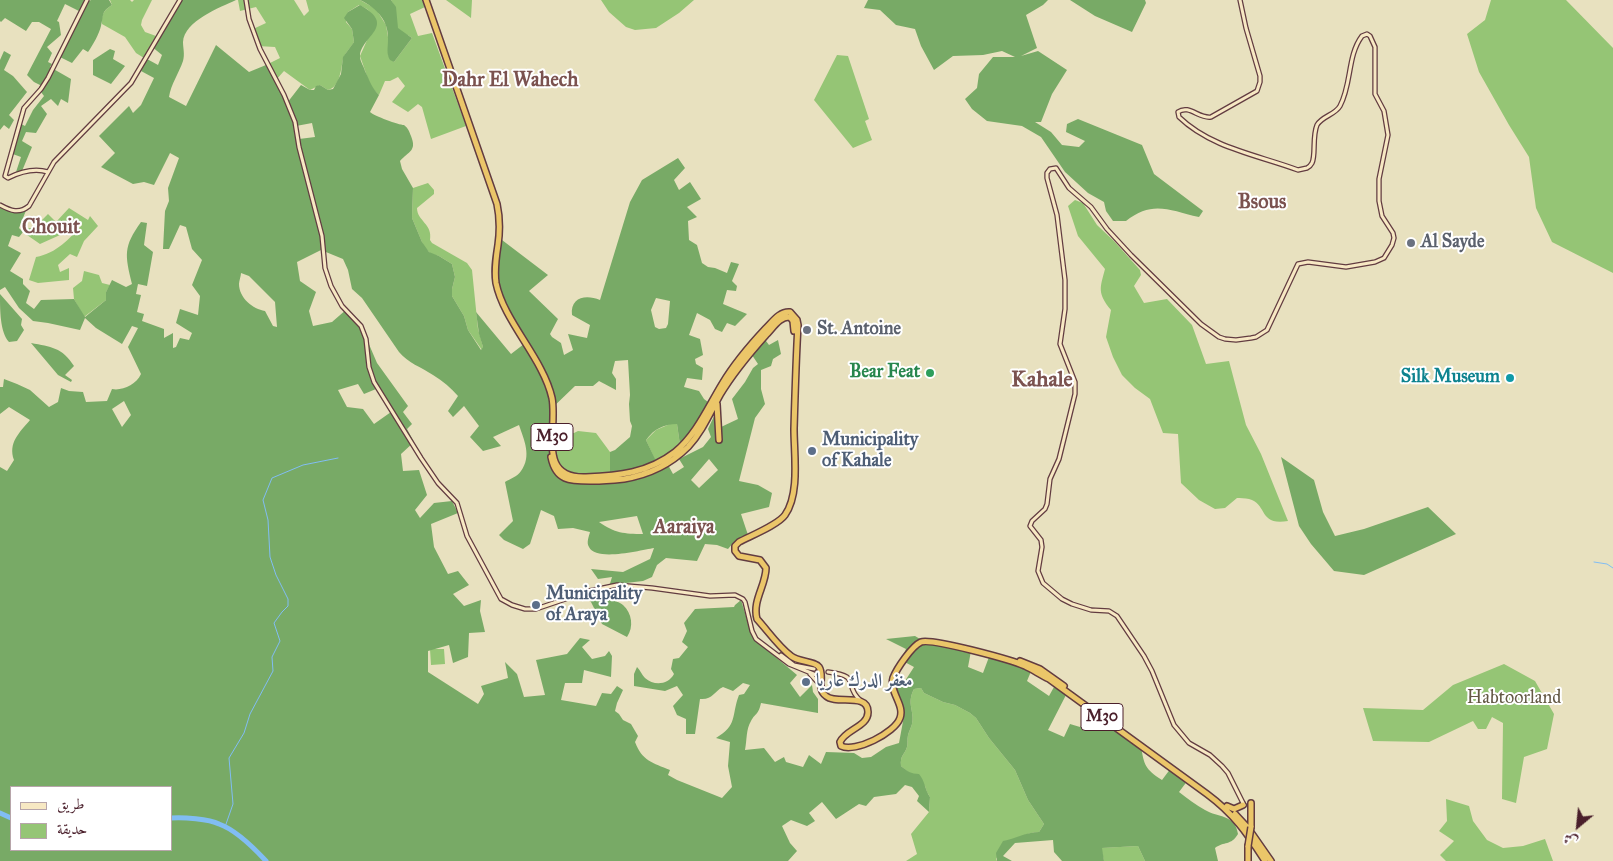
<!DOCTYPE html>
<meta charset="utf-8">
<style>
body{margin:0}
#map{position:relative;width:1613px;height:861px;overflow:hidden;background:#e8e1bf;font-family:"IM FELL Great Primer",Amiri,serif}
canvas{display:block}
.legend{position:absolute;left:10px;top:786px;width:162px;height:65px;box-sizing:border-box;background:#fff;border:1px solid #b7a5aa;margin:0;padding:6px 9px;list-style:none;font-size:15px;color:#4a1f2b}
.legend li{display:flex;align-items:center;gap:10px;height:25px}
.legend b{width:25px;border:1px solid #b7a5aa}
.north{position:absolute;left:1553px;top:801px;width:50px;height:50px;-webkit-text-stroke:4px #fff;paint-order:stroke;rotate:208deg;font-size:14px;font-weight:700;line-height:20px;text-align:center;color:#4a1f2b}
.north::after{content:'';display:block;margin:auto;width:18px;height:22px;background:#4a1f2b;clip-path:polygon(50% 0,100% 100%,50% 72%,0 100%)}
</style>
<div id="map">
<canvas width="1613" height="861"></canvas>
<ul class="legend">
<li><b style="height:6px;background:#f7e8c3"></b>طريق</li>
<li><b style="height:14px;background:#95c575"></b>حديقة</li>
</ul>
<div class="north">ش</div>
</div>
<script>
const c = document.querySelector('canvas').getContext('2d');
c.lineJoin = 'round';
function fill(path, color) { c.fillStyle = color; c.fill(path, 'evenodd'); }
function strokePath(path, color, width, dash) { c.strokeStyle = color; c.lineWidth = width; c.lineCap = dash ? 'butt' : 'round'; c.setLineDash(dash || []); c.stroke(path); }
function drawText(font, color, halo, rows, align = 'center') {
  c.font = font + ' "IM FELL Great Primer",Amiri,serif'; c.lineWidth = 4; c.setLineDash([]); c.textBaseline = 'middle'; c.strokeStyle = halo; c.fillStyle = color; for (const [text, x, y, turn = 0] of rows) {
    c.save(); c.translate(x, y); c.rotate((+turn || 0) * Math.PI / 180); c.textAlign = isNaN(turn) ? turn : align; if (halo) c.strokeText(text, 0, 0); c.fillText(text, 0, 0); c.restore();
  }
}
const green = new Path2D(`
 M110,0H130L132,2L134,0H152L142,20L141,25L145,32L156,36L144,58L136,53L125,37L102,24C101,15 104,10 112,5Z
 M238,0H294L304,16L309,11L306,0H360L376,9L386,25L388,37V55L394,62L412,38C408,34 401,34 398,29C394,21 399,11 391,0H422L425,7L410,14L418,36L432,33L466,126L431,139L422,107L418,104L408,112L392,102L405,86L398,77L390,81H385L379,95L371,87L369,82L360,56L376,20L367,9L359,5L348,12L346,22L352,29L354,42C351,47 345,53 343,59C341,69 340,87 328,90L320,85L310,90L284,71L275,81L266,65L280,58L275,47L257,46L251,30L266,23L256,7L240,11Z
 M446,0H472L471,18Z
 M601,0H694L679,13L656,28L635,30L626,27L609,12Z
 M1491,0H1566L1613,48V273L1552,242L1536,208L1529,157L1509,125L1479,72L1467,34L1485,20Z
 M837,55L848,56L869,119L865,121L872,140L853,148L814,100Z
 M428,183L434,190V194L417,208C417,221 433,224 430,240L432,243L467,263L472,270L478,329L483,347L482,350L468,330L464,316L452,296V289L455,277L452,264L439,256L431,254L424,247L412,218L413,188Z
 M1075,200L1083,203L1097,225L1114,241L1140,270L1141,275L1134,286L1144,303L1167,299L1192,325L1206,364L1229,361L1246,425L1261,454L1288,521C1258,526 1268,504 1249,499C1245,498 1240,498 1237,498L1225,508L1215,509L1199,500L1181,483L1178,434L1163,433L1150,399L1135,388L1122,375L1113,357L1106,337L1111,310C1097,293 1100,288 1105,269L1078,236L1068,206Z
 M69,208L88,220L90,216L98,226L84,241L77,257L70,254L58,265L60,272L69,268V280L38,283L29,280L36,257C57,253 69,239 82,225L77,221L60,235L40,244L27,235L28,228H34L48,214L56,222Z
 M84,271L99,275L102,283L110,285L106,292V300L84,317L74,299L73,288L82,281Z
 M670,424H677L680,445L657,464L646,440L656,430Z
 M578,431L596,433L610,452L611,477L567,476C553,456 555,455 560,432L574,433Z
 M430,649H444L445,664L431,665Z
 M1504,664L1535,681L1554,714L1547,749L1524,757L1516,803L1502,799L1503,723L1492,717L1486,729H1478L1473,721L1429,742L1373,741L1363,708L1423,710L1453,685Z
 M921,688L924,693L943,702L955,705L970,713L976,718L989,738L1015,770L1028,800L1044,824L1039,832C1027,832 1017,840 1006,841L996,859L997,861H906L917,854L911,834L929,812L930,797L927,792L925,786L901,766C900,755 904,756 907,747C908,744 907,739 908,735C909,731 911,728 912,724C915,711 906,704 914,689Z
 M1446,799L1469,806L1473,821L1487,840L1503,848L1523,846L1545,839L1553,861H1446L1440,855L1454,841L1439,831L1447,821Z
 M1138,846L1145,861H1104L1101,848Z`);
const forest = new Path2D(`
 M0,0H85L86,3L91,0H109L112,5C101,12 104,14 101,26C99,34 93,45 88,52L83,49L72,63L58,56L79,11L65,4L57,21L59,22L61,35L47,47L52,53L48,62L52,64L50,67L71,79L68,103L61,99L58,106L51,99L41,106L47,114L36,133L26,132L22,141L32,147L22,171L16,172L21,157L10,153L21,124L25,126L33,110L44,96L41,92L44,87L34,82L27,75L51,29L39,22H32L26,31L5,18L1,22L0,21Z
 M178,0H236C221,7 184,21 183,42C183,48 185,54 183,61C179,73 171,84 169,97L186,106L216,45L249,72L266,65L287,103L301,85L310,90H314L316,86L320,85L328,90L333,89L341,74L343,57L354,42L352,29L344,18L348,12L360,5C398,26 361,36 360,56C360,62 364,66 365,71C370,81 371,87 379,95L370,112C374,116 399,125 404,125C408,128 409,131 411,136C417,151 409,151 400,161L402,169L413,188L412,218L422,242L429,252L439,256L452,264L455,277L452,289V296L464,316L468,330L481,350L483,347L479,334L476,312L511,354L524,344L494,286L502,240L548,275L529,291L558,319L550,334L552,337L561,343L564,355L573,350L568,334L587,338L590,325L572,315C570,297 586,294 600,300L630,202L642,180L678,158L685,168L674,180L679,190L690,182L701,199L687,207L697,217L688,221L689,240L697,245L702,263L708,267L715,268L727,273L731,262L739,264L732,281L737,286L736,291L727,290L723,304L747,314L735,326L727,323L722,332L715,329L710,320L697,313L689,335L700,339L703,355L695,359L696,364L703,368L702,380L687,378L684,387L699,391L704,399L708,402C699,435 691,441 667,463L673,474L684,467L679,459L703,447L711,437L708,429L716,412L721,427L738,419L732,399L745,382L753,368L758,364L750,352L763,337L769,345L778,340L781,354L773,359L771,366L761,370V389L765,404L755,418L739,481L758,485L772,493L769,507L741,514L748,535L733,543L728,549L717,545L705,544L697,561L666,558L657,565L652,577L643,581L617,584L607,598C612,600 620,602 623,605C632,613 634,627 627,637L602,624L589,598C594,590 599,589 609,587L612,577L598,579L591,569L623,572L650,559L654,548C641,550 596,562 589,547C586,543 589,536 590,532L573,528L558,529L554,516L541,510L530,544L523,549L504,540L499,535L513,521L505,482C510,479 518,476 521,471C532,456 524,440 519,425L493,437L501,446L483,451L470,437L479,426L464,406L453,417L448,411L458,396C451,388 443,381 433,375C421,367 408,363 399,352L362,298L352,289L348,270L343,259L321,250L297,262L300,281L316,292L309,311L313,326L332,322L347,309L362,328L377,363L408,406L403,412L412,424L407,429L414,442L401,454L403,471L419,470L427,495L415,510L420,518L434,503L452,501L458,513L431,524L434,547L448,574L458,571L469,585L453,594L464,606L481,600L480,611L485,632L469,633L468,657L453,663L449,645L428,651V672L478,704L484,694L481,686L508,678L505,662L517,674L524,697L545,695L536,660L567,654L580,638L590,640L582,647L592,659L605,656L609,651L612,656L611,677L584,670L582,683H565L561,700L596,706L602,693L611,694L617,686L623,690L617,703L615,711L619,714L623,720L631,724L638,736L635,742C642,761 653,763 670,770L668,775L677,780L722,798L732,787L728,766L730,742L716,738C738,725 731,716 739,695L744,694L750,685L743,683L733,691L723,687C713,692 713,700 700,699L695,734H686V719L677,715L673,706L683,695L677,686L665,691L634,686V674L637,667C640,670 642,675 645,678C654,686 668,685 674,674L671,669L673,659L679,658L688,647L682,642L687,631L684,623L695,609L734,607L735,605L741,600L750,629L759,643L797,675L790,683L800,697L812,685L813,692L818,699V713L761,703C758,716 756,712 751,721C746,729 747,740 745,750L764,748L775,762L784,757L786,762L803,767L809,755L821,764L826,752L854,753L862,758L871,757L886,747L899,743L904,716L894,689L897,683L903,684L914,667L901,660L906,649L886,639L915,636L920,639L971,651L968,667L983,673L989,657L1032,669L1027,681L1049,696L1054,687L1066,695L1048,730L1064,737L1070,724L1080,727L1090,712L1141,746C1144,765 1145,769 1162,780L1171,768L1188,780L1179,792C1187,798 1196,805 1205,810C1218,818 1235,814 1238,834C1231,846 1224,841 1215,848L1218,861H1145L1138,846L1102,848L1104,861H1062L1054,852L1053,840L1015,843L1003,856L1012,861H997L996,853L1003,841C1015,839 1026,832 1039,832L1044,824L1028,800L1015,770L989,738L976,718L970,713L955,705L943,702L924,693L921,688L914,689C906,704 915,711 912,724C911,728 909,731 908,735C907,739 908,744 907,747C904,756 900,755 901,766C907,771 911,774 919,774C925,781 925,790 930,797L929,812L917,801L919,796L912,787L905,785L896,794L874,797L866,806L859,804L836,819L822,802L809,813L815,821L807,826L791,820L782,826L790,843L797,851L788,861H0V467L7,471L14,460C8,443 19,433 30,420L9,407L0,414V387H3L4,379L17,384L30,390L49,407L58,402L61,388L69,391L83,392L86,402L107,401L112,389C122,391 136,385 141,374L128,347L138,328L132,326L122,344L96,328L85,318L80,330L48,323L33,321L19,308L5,287L0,290V205L15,211L27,208L19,228L23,232L19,237L12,235L8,246L21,253L10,271L23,279V284L30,291L26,303L34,309L41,300L74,299L85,317L106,300V292L112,280L126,287L132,284C125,255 123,247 141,222L147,223L144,245L153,252L147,286L138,284L136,294L141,295L137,312L144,314L142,321L164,329V338L173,333V348L176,347L180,338L189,340L192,333L176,323L180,309L198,315L200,296L192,285L202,260L192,249L186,227L180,225L169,249H163L165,211L169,201L168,188L179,158L170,153L154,185L144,182L133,184L101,167L115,153L99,136L129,106L133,113L141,105L154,78L141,71L147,59L158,65L162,55L151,46L156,36ZM312,123L315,137L299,139L296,126ZM241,273L249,276L275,302L277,327L273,326L265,311C253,309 239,298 239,284C239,281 241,276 241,273ZM656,298L670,301L668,324L666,328L659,329L655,327L651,310ZM628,360L630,395L629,404L630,421L632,426L630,437L615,450L610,452V477L571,479L562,469L555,455L560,432L549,411L575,386H593L599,381L616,390V379L612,373L615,361ZM358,384L364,394L376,389L391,412L374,424L363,409L347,407L338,390ZM124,401L131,415L122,427L112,409ZM677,424L680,445L657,463L646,440C654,429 664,424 677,424ZM709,459L718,470L699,488L691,480ZM637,516L643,534C624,534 615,533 599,522ZM11,787H171V850H11Z
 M360,0H391L396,7L398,28L412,38L394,62L390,60C386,54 388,47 388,40C389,21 377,8 360,0Z
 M868,0H1048L1043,5L1026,15L1037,48L1021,56L1038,51L1067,70L1052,94L1041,122H1035L1051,132L1062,145L1079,147L1085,141L1066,132L1067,124L1078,119L1142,145L1154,174L1203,211L1199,217C1169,210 1152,200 1126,221H1113L1106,211L1104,202L1088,193L1065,172L1041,137L1022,126L987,121L972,109L965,99L977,88L979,74L993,57H1015L1002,51L983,55L953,56L934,70L921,46L915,29L896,25L880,10L864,8Z
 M1070,0H1145L1146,3L1132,32L1095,16Z
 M110,49L115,51L113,59L125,66L111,84L93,75V60Z
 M4,51L11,55L4,70L13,76L27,92L9,115L14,120L9,129L4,125L0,130V60Z
 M0,294L22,319L21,325L24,330L17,341L9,342C0,332 0,310 0,294Z
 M31,343C51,347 62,347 74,366L65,375L72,380L71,382L58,375Z
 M1281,457L1314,480L1323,512L1335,536L1364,529L1428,507L1456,534L1364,575L1334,571L1311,544L1299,526Z`);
const stream = new Path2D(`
 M1594,562L1607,564L1613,568
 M225,827L233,804L229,758L244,733L250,714L273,671L272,657L280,641L274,623L282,612L288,606V599L276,575L270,557L268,520L263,500L272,478L303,465L338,458`);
const river = new Path2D(`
 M0,813L11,818
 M171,818C183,817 209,819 219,824C236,830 254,848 266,861`);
const secondary = new Path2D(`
 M246,0L249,19L260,49L284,95L295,122L299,147L322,236L325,268L331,286L342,306L361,326L366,339L369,367L374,382L421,458L438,483L457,503L467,536L501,599L512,605L525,609H536L589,591L617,585L652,588L710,596L735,595L743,599L745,602L752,631L756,639L789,664L821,677
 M1240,0L1246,28L1260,76V82L1257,91L1211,117C1199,119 1189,104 1178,112L1179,117C1211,148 1258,155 1298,170L1307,168C1309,167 1311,165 1312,163C1316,155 1312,137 1317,125C1322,116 1335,115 1340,106C1352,84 1347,56 1362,36L1367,34L1370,36L1375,47V94L1384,111L1388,135L1379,179V201L1382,216L1393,233L1394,238L1392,245L1384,258L1375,262L1346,267L1308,262L1298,264L1267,330L1256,337L1251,338L1236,340L1225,339L1219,337L1201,324L1131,255L1107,229L1091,207L1069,188L1056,168L1050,169L1047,173V178L1057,215L1065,280V309L1060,344L1075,382V394L1059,459L1050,479L1047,504L1045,509L1032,521L1030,526L1041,540L1042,547L1038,571L1043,583L1062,599L1072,604L1091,610L1109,611L1117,616L1144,656L1152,671L1174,725L1189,743L1210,755L1222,766L1228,773L1244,805
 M48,172C35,168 20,172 8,178L5,176L24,108L41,89L48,78L87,0
 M0,205C11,211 19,214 29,206L54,162L131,83L180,0
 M781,655L794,665L814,669
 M828,672C862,676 843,685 860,700
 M810,674L821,686`);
const highway = new Path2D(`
 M426,0L497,204C500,218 500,231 498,245C496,258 494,270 496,283C504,322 543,358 552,398C558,429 536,479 586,477C618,476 648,473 675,452C696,435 708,407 722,384C734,364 750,345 766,328C773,321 780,311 790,312L797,320L798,325C796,359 795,394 794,429C794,454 800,494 785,515C778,525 750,536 739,542L735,546V551L739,556L760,560L766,568C766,585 752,601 757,619C768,631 778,646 791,656C798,662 815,661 819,667C825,676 816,689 826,696C836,705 868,692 868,712C868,727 846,729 840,742L841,746C855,753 895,733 900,718C905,705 889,692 893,678C897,668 912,646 921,642C932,638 1012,660 1025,666C1033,670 1041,675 1049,679L1207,794C1234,814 1247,833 1265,861
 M717,404L719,440
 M551,457C556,482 571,481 593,481C603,481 614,480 624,479C648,475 671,464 688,447C702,432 710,413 720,395C733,373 749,354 766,335C773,328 780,316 790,317L793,321L794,331
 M1020,661L1040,669L1064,686
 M1251,803V827
 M1227,806L1234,809L1243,805
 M1235,814L1248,828L1271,861
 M1248,861V846`);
const highwayBridge = new Path2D(`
 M1248,846L1251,827`);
const markers = [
 [1411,243,5,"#6b7280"],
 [807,330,5,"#6b7280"],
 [930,373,5,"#2e9e5b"],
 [1510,378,5,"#0f9aa8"],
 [812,451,5,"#5c6f8a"],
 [536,605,5,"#5c6f8a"],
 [806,682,5,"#5c6f8a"]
];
const shields = [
 [552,437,42],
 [1102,717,42]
];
const shieldNames = [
 ["M30",552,437],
 ["M30",1102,717]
];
const worshipNames = [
 ["Al Sayde",1421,243],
 ["St. Antoine",817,330]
];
const leisureNames = [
 ["Bear Feat",920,373]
];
const cultureNames = [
 ["Silk Museum",1500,378]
];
const serviceNames = [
 ["Municipality",822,441],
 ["of Kahale",822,462],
 ["Municipality",546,595],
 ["of Araya",546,616],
 ["مغفر الدرك عاريا",816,682]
];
const parkNames = [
 ["Habtoorland",1514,699]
];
const quarterNames = [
 ["Dahr El Wahech",510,81],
 ["Bsous",1262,203],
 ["Chouit",51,228],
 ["Aaraiya",684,528]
];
const districtNames = [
 ["Kahale",1042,381]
];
fill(green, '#95c575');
fill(forest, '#78aa66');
strokePath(stream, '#81bdf3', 1);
strokePath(river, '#81bdf3', 5);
strokePath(secondary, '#623c41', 5.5);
strokePath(highway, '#623c41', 8);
strokePath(secondary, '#f7e8c3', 3);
strokePath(highway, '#ebc669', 5);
strokePath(highwayBridge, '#623c41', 8, []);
strokePath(highwayBridge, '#ebc669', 5);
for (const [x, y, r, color] of markers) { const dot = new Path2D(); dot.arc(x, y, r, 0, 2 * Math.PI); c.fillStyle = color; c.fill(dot); strokePath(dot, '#fff', 2); }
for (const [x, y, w] of shields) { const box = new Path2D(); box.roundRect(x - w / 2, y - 13.5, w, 27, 4); c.fillStyle = '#fff'; c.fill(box); strokePath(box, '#4a1f2b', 1); }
drawText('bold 16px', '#4a1f2b', null, shieldNames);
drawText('bold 18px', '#5b616d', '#fff', worshipNames, 'left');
drawText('bold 18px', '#27864d', '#fff', leisureNames, 'right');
drawText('bold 18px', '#0d838f', '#fff', cultureNames, 'right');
drawText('bold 18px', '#4e5e75', '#fff', serviceNames, 'left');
drawText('18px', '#645945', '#fff', parkNames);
drawText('bold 20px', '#7b524f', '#fff', quarterNames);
drawText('bold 22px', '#7b524f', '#fff', districtNames);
</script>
